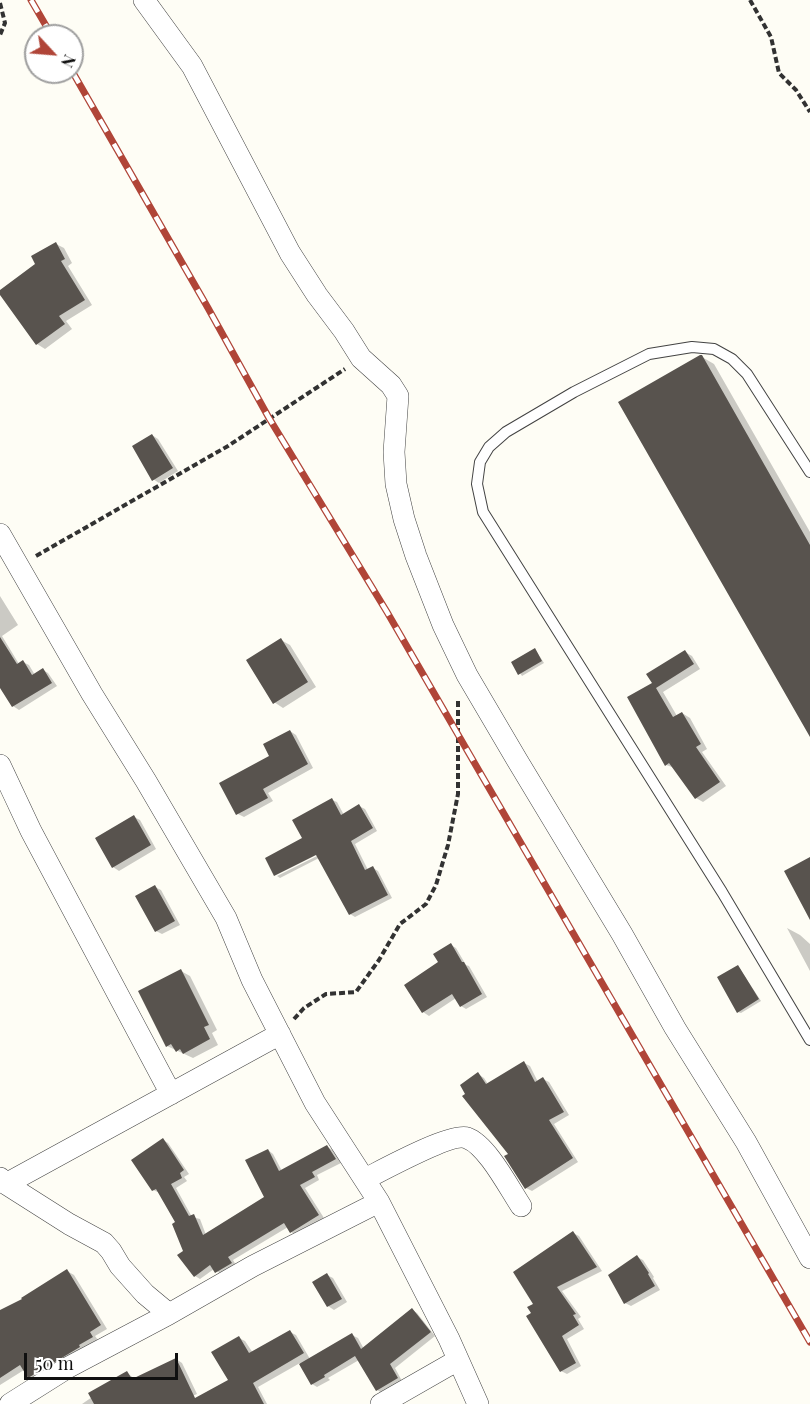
<!DOCTYPE html>
<style>
body{margin:0}
#map{position:relative;width:810px;height:1404px;overflow:hidden;background:#fefdf5;font-family:"Playfair Display",serif}
canvas{display:block}
.north{position:absolute;left:24px;top:24px;width:60px;height:60px;box-sizing:border-box;background:#fff;border:2px solid #9f9f9f;border-radius:50%;rotate:116deg;font-size:16px;font-weight:700;line-height:24px;text-align:center;color:#101010}
.north::after{content:'';display:block;margin:auto;width:21px;height:27px;background:#b04538;clip-path:polygon(50% 0,100% 100%,50% 72%,0 100%)}
.scale{position:absolute;left:24px;top:1353px;width:154px;height:27px;box-sizing:border-box;border:3px solid #101010;border-top:0;padding-left:8px;font-size:18px;line-height:21px;white-space:nowrap;color:#101010;-webkit-text-stroke:4px #fff;paint-order:stroke}
</style>
<div id="map">
<canvas width="810" height="1404"></canvas>
<div class="north">N</div>
<div class="scale">50 m</div>
</div>
<script>
const c = document.querySelector('canvas').getContext('2d');
c.lineJoin = 'round';
function fill(path, color) { c.fillStyle = color; c.fill(path, 'evenodd'); }
function strokePath(path, color, width, dash) { c.strokeStyle = color; c.lineWidth = width; c.lineCap = dash ? 'butt' : 'round'; c.setLineDash(dash || []); c.stroke(path); }
const shadow = new Path2D(`
 M56,244L64,248L72,263L68,266L92,305L66,321L72,329L45,349L37,344L0,291L37,264Z
 M702,357L714,364L810,532V734Z
 M152,435L158,439L178,471L159,483L153,479Z
 M0,596L18,625L2,636L19,664L23,662L29,665L35,675L43,670L48,673L57,686L19,710L13,706L0,685Z
 M281,640L290,645L316,687L283,708L274,702Z
 M535,649L544,663L522,676L513,662Z
 M685,652L692,656L700,669L663,692L677,716L682,713L690,718L707,749L702,752L726,786L703,802L696,798L675,768L666,765L654,683Z
 M290,731L296,735L313,768L268,793L273,801L244,817L238,814L271,757Z
 M332,800L337,802L344,815L359,806L365,809L377,831L355,844L368,870L373,868L378,871L392,898L355,917L350,914L319,858L280,878L277,876L323,853L322,850L276,873V875L267,858L305,839L294,820Z
 M134,817L140,820L156,849L119,871L113,867L97,838Z
 M155,887L161,890L180,925L162,934L156,931Z
 M787,928L800,935L810,944V971Z
 M451,945L456,948L466,965L469,966L487,997L466,1009L461,1006L456,998L429,1016L423,1012L406,985L440,962Z
 M738,966L761,1001L741,1013L738,1012Z
 M181,971L190,976L217,1030L212,1033L218,1045L193,1058L167,1046Z
 M524,1063L530,1066L538,1082L543,1079L549,1082L569,1115L554,1124L578,1162L532,1191L526,1188L511,1154L478,1074L484,1078L488,1084Z
 M163,1140L168,1143L189,1174L184,1177L187,1181L176,1188L192,1217L200,1219L206,1235L266,1198L268,1150L273,1154L282,1171L327,1147L333,1150L341,1163L317,1175L319,1180L305,1188L324,1218L297,1235L291,1232L288,1227L233,1260L237,1267L222,1275L214,1269L200,1279L195,1276L185,1251L177,1223L160,1193L153,1190Z
 M573,1233L579,1236L602,1271L562,1291L581,1317L578,1319L584,1329L567,1339L581,1366L567,1374L561,1371L533,1313L535,1304Z
 M637,1257L643,1260L654,1277L653,1278L660,1290L631,1306L625,1303Z
 M67,1271L74,1275L107,1329L95,1336L98,1340L35,1380L29,1377L24,1370L0,1385V1312L24,1300Z
 M327,1275L333,1278L347,1302L334,1310L328,1306Z
 M412,1310L417,1313L435,1336L395,1368L402,1381L382,1393L377,1390L359,1360L328,1378L330,1380L317,1387L312,1384L300,1363L258,1387L267,1404H208L231,1381L239,1338L245,1341L253,1353L290,1332L296,1335L310,1359L352,1335L358,1338L364,1349Z
 M176,1359L182,1363L197,1394L174,1404H82L127,1373L135,1379Z`);
const building = new Path2D(`
 M56,242L65,259L61,261L85,300L59,316L65,324L36,345L0,295V290L35,264L31,256Z
 M700,355H702L810,545V737L618,402Z
 M152,434L173,468L152,481L132,446Z
 M0,637L17,664L23,660L32,675L43,668L52,683L12,707L0,688Z
 M281,638L308,682L273,704L246,660Z
 M535,648L542,661L518,675L511,662Z
 M685,650L694,664L656,688L673,717L682,712L701,744L696,747L720,782L695,799L669,763L665,766L627,697L652,683L646,674Z
 M290,730L308,764L263,789L268,798L236,815L219,783L269,756L263,744Z
 M332,798L341,815L359,804L373,828L351,841L365,870L373,866L388,895L349,915L316,855L274,876L265,858L302,838L292,820Z
 M134,815L151,845L112,868L95,838Z
 M810,857V920L784,871Z
 M155,885L175,921L155,932L135,896Z
 M451,943L462,962H464L482,994L460,1007L452,994L422,1013L404,985L438,962L433,954Z
 M738,965L759,999L737,1013L717,977Z
 M181,969L209,1025L204,1027L210,1039L183,1054L180,1049L176,1052L171,1044L166,1047L138,991Z
 M524,1061L535,1082L543,1077L564,1112L549,1120L573,1158L525,1189L504,1156L508,1154L462,1096L465,1094L460,1085L478,1072L486,1084Z
 M163,1138L184,1170L180,1173L182,1178L171,1184L189,1216L194,1214L203,1235L264,1197L245,1160L268,1149L279,1171L327,1145L336,1159L312,1172L315,1177L300,1185L319,1215L290,1233L284,1223L228,1257L232,1263L215,1273L210,1265L194,1277L177,1255L183,1251L172,1224L175,1222L156,1189L152,1191L131,1160Z
 M573,1231L597,1267L557,1287L576,1314L573,1315L579,1325L562,1336L576,1363L560,1372L526,1316L531,1313L527,1307L533,1304L513,1272Z
 M637,1255L649,1273L648,1274L655,1286L624,1304L608,1275Z
 M67,1269L101,1325L90,1332L93,1337L79,1345L80,1347L28,1378L20,1365L0,1378V1310L22,1299L21,1298Z
 M327,1273L342,1299L327,1307L312,1282Z
 M412,1308L431,1332L390,1364L398,1378L376,1391L355,1356L324,1375L325,1377L311,1385L299,1364L352,1333L361,1349Z
 M290,1330L304,1353L253,1383L264,1404H94L88,1393L127,1371L132,1379L176,1358L195,1398L228,1380L211,1352L239,1336L249,1353Z`);
const path = new Path2D(`
 M750,0L771,37L779,73L796,90L810,112
 M0,3L5,23L0,35
 M36,556L228,446L345,369
 M294,1019L304,1008L326,994L356,992L379,960L400,924L426,904L436,885L448,845L458,794V700`);
const lane = new Path2D(`
 M810,472L747,374L732,359L714,349L692,347L649,354L574,392L506,432L489,447L480,462L477,484L483,512L722,892L810,1040`);
const street = new Path2D(`
 M144,0L192,66L290,253L317,295L344,331L361,358L391,385L398,396L394,452L396,484L404,519L416,556L443,625L467,675L517,760L622,934L675,1028L746,1142L810,1258
 M0,534L92,694L146,781L226,918L252,980L315,1103L379,1202L449,1339L478,1404
 M0,765L31,831L171,1094
 M0,1178L6,1184L69,1224L104,1243L111,1251L120,1266L145,1294L169,1314
 M365,1179C381,1171 452,1132 467,1138C487,1145 509,1188 521,1206
 M6,1184L280,1034
 M10,1404L67,1368L169,1314L253,1266L379,1202
 M381,1404L458,1360`);
const rail = new Path2D(`
 M31,0L52,36
 M72,71L208,308L269,418L387,612L810,1342`);
fill(shadow, '#0003');
fill(building, '#58534e');
strokePath(lane, '#434343', 12);
strokePath(street, '#434343', 22);
strokePath(path, '#323232', 4, [6, 3]);
strokePath(lane, '#fff', 10);
strokePath(street, '#fff', 21);
strokePath(rail, '#b04538', 7);
strokePath(rail, '#fff', 4.5, [14]);
</script>
